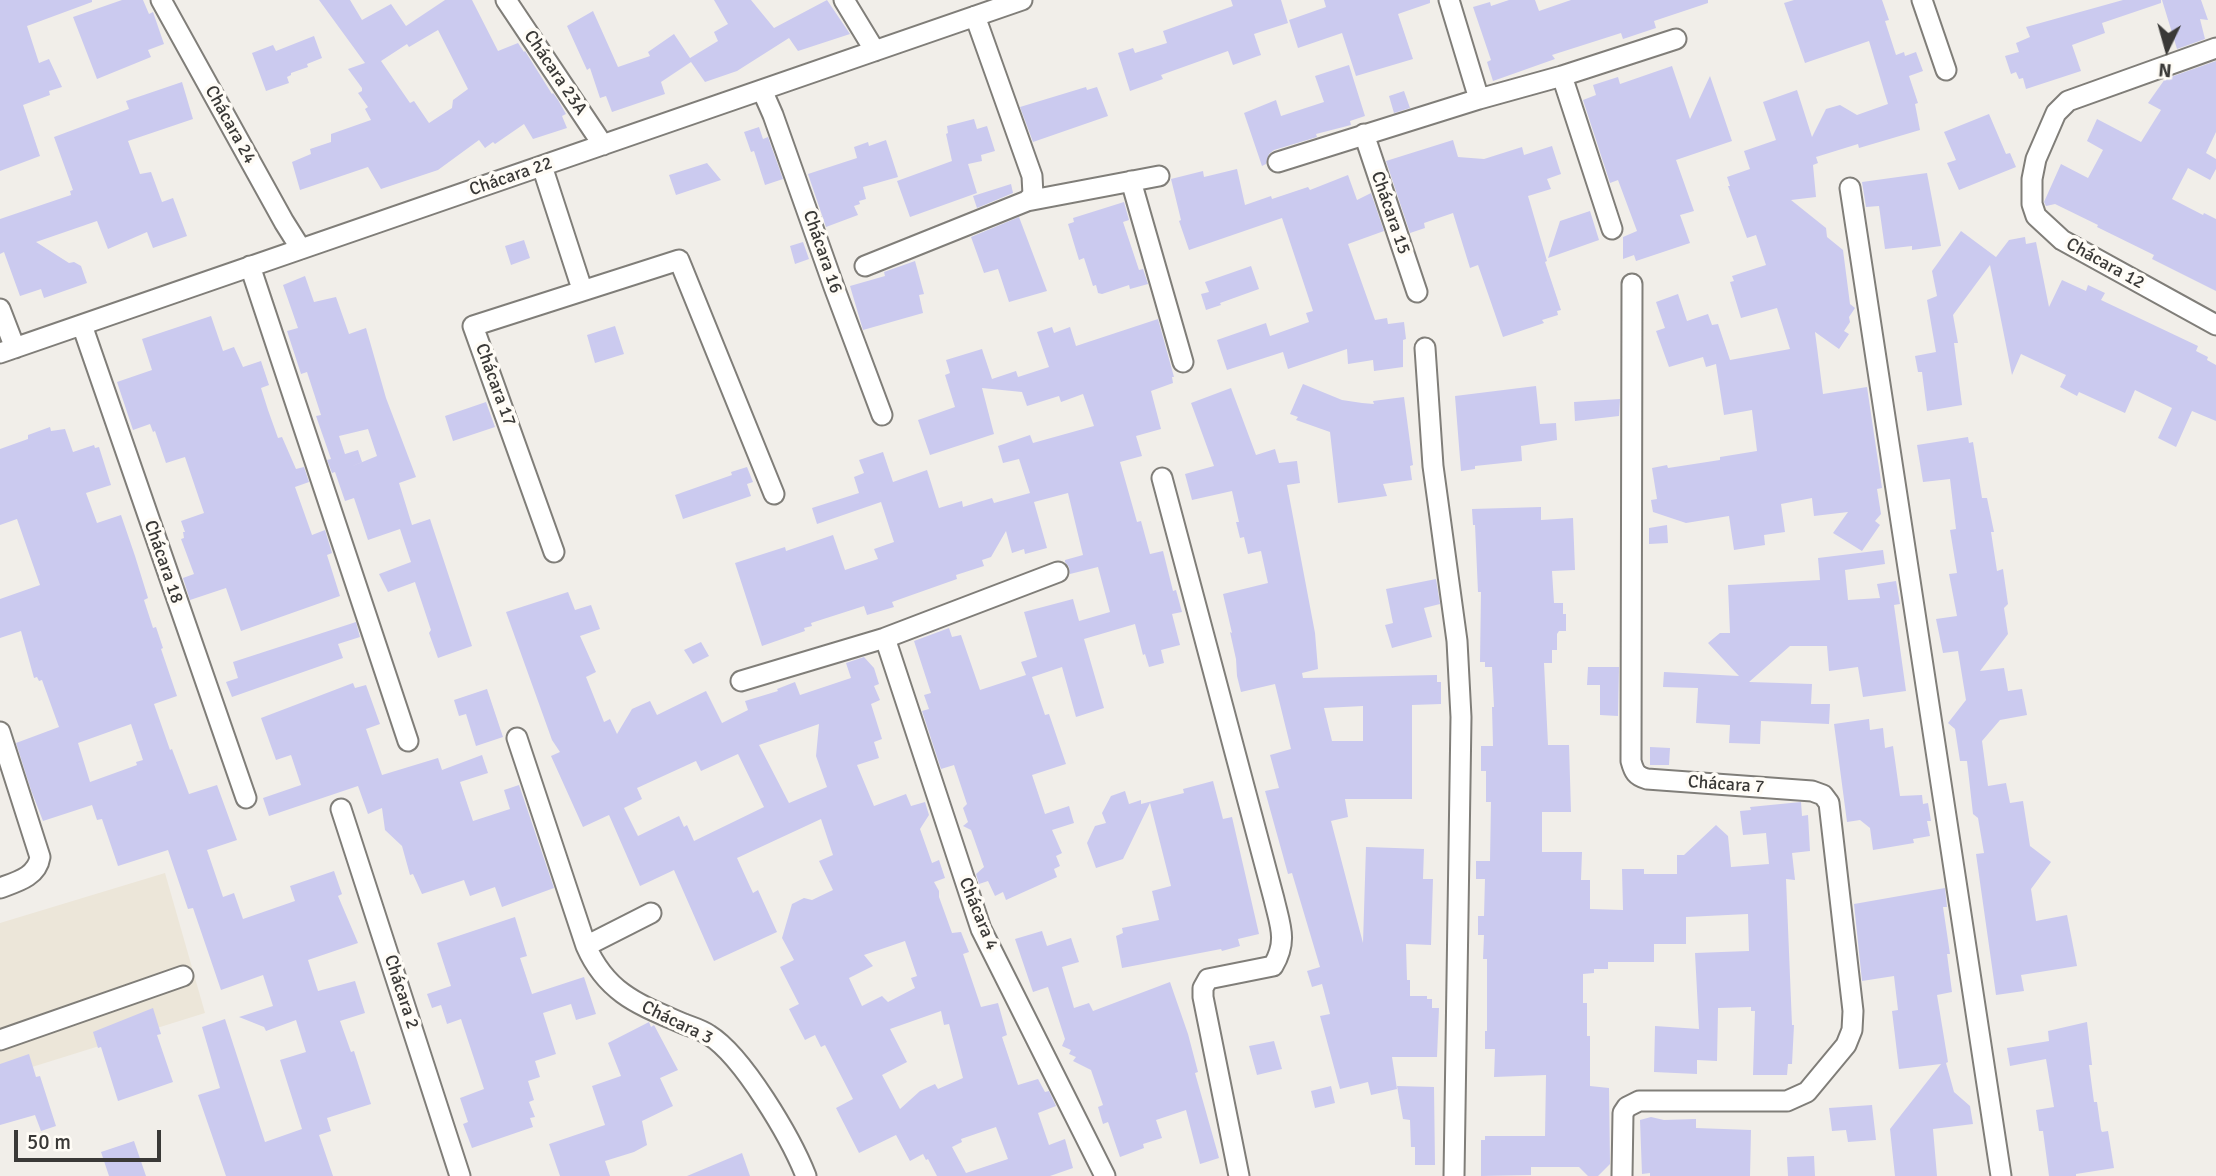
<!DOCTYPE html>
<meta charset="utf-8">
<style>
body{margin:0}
#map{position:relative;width:2216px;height:1176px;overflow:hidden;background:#f1eee9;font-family:Signika,sans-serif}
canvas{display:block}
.north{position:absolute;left:2132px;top:14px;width:70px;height:70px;-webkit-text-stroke:5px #fffcf6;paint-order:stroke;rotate:185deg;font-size:19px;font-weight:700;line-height:28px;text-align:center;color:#3a3937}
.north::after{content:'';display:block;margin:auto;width:24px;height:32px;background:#3a3937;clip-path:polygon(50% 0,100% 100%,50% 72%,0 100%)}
.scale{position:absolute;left:14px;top:1130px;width:147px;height:32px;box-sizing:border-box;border:4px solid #3a3937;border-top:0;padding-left:9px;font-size:21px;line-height:24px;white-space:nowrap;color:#3a3937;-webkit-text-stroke:5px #fffcf6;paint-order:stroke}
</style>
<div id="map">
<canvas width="2216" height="1176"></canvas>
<div class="north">N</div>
<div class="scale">50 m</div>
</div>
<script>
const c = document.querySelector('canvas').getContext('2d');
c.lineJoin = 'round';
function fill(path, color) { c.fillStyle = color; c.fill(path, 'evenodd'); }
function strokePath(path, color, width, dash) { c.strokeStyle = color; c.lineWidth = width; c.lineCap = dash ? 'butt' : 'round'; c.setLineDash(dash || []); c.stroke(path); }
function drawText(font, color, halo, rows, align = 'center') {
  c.font = font + ' Signika,sans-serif'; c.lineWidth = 7; c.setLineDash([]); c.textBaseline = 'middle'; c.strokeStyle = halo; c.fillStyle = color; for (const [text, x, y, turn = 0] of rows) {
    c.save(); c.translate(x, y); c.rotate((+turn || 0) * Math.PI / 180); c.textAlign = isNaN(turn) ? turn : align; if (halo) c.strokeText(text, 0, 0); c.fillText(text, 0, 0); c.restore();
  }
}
const built = new Path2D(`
 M165,873L205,1013L0,1077V923Z`);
const building = new Path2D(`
 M0,0H92V2L27,26L39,63L49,59L62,87L49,91L50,95L23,105L40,156L0,171Z
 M122,0H143L149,14L153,12L164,44L148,50L151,57L97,79L73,17Z
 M319,0H350L362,20L391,4L406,26L445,0H472L498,51L518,43L524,52L525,51L552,94L553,93L558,100L566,114L562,116L567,128L533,139L524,124L495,144L493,142L485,148L479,140L438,170L381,189L368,167L300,190L292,162L311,154L310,149L331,142V134L371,120L365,109L368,107L358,93L362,91V88L348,69L365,63ZM438,30L468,89L453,100L452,108L429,123L414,101L410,103L381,61L407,44L409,47Z
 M714,0H751L774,28L827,0L850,34L798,51L789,38L737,71L705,82L691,62L661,82L665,94L612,112L606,96L600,98L590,68L587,70L567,26L593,11L618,67L650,56L648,52L674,34L690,58L718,41L714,32L728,24Z
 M1231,0H1281L1288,23L1254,34L1261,55L1233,65L1228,51L1161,75L1163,79L1130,91L1118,53L1133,48L1135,53L1167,43L1163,31L1233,6Z
 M1324,0H1430V3L1398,14L1413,59L1356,76L1342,33L1298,48L1289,20L1326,7Z
 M1509,0H1535L1539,11L1571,0H1708V3L1654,21L1656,28L1623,39L1621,33L1552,55L1555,59L1493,81L1487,62L1491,60L1473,7L1490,2L1491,6Z
 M1794,0H1882L1889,20L1885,21L1896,55L1904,52L1905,56L1916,52L1923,71L1909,76L1918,103L1915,104L1920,130L1859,148L1858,144L1816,157L1818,163L1813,165L1816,197L1791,200L1826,228L1827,237L1843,250L1850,304L1855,308L1849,317L1850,322L1844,331L1849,334L1839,349L1815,332L1823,394L1867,387L1882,488L1877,489L1881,514L1875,521L1880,525L1862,551L1833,533L1848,512L1814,516L1812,498L1781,504L1785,532L1764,535L1765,545L1734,550L1729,516L1686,523L1653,512L1651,500L1657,499L1652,468L1667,465L1668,468L1720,460V457L1757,451L1752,410L1724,415L1716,364L1706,367L1703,357L1669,367L1656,331L1665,328L1656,302L1678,294L1687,321L1708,314L1712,325L1718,324L1730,360L1790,349L1777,308L1741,318L1730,282L1734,281L1732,276L1766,265L1756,235L1747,238L1728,186H1730L1727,177L1750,169L1744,151L1776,140L1763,102L1797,90L1812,137L1826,109L1840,105L1857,115L1888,104L1869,41L1805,63L1784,3Z
 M2123,0H2161V3L2102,23L2105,33L2072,45L2081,71L2026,89L2023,78L2019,79L2016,72L2011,74L2005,56L2019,52L2016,43L2030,37L2026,27Z
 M2162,0H2201L2208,20L2200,19L2205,39L2177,49Z
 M314,36L322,58L307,64L308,67L291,73V75L287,77L289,83L266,91L252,53L273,45L276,51Z
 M2216,61V132L2206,153L2216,159V169L2210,180L2188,168L2172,199L2203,215L2204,213L2216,219V291L2152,259L2154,255L2097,227L2098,225L2055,204L2046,206L2044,202L2061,164L2088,178L2103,150L2087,141L2097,119L2141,142L2161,110L2148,103L2165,79Z
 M1349,65L1365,116L1350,121L1351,125L1316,134L1317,137L1274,150L1269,154L1266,164L1262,166L1244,113L1276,100L1281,116L1324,102L1315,76Z
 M1672,66L1690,119L1710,76L1732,141L1676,160L1694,211L1680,215L1690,243L1636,261L1634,255L1623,259V237L1637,231L1618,180L1610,183L1583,100L1596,95L1593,85L1618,77L1620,84Z
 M182,82L193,119L128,141L140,174L151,172L162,202L173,198L187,236L153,248L147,232L108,249L97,221L36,242L69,263L74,262L81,266L87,283L44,298L41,289L20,296L4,252L0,254V219L71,195L70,191L73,190L54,137L129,109L126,101Z
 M1086,87L1087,90L1097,87L1108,116L1033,142L1020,107Z
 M1404,91L1410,108L1394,113L1389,96Z
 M1989,114L2006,154L2010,153L2016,167L1959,190L1947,163L1956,160L1944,132Z
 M974,119L977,129L987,126L995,151L981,155L982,161L968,164L977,193L910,217L897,181L952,161L946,134L948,133L947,126Z
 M759,127L763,139L768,137L783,179L765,185L754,151L751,152L744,132Z
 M886,140L898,177L863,187L866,199L859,201L860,204L854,206L858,215L826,227L808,174L857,158L854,147L868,142L869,146Z
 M1453,140L1458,157L1484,159L1522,147L1524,155L1552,146L1561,174L1547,179L1551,189L1528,196L1547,261L1545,262L1561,310L1557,311L1558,315L1542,320L1544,323L1503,337L1478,265L1470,268L1453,213L1424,223L1425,228L1410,233L1386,161Z
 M707,163L721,180L676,195L669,175Z
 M1237,169L1245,205L1271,196L1272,199L1308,187L1310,190L1348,175L1357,200L1371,193L1384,231L1348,244L1375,320L1387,318L1388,324L1404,322L1406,339L1403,340V367L1374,371L1373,360L1348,364L1347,349L1288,369L1283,352L1227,370L1217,340L1266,323L1270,336L1309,322L1306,313L1313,311L1282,218L1189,250L1179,221L1181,220L1171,179L1203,171L1204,177Z
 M1927,173L1941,246L1912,250V246L1885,249L1879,206L1866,207L1862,182Z
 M1011,184L1013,193L977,208L973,196Z
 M1124,202L1129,220L1123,222L1139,270L1143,269L1148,284L1130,289L1129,285L1102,294L1098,293L1096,285L1093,286L1084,258L1079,260L1068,224L1074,222L1073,218Z
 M1590,211L1599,240L1548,258L1560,221Z
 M1019,217L1047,291L1009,302L998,269L984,273L971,237Z
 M1961,231L1996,257L2009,240L2025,237L2026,244L2036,242L2049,307L2062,280L2086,291L2088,285L2105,293L2101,300L2198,346L2196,351L2208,357L2207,360L2216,365V421L2192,411L2176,447L2158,438L2172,408L2135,390L2125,413L2079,392L2077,396L2060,387L2066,375L2021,354L2012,375L1990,265L1953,315L1958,343H1954L1962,405L1927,411L1922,372H1918L1915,356L1936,352L1927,300L1937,296L1932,271Z
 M524,240L530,258L511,265L505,246Z
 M803,242L809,259L795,264L790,246Z
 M915,261L924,294L919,295L923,313L863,330L850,286L885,276L884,272Z
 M1251,266L1259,289L1220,303L1221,305L1206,310L1201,294L1209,292L1205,282Z
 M305,276L314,302L336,297L349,334L366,328L386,398L416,477L399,483L412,525L430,519L472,646L438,658L429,633L431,630L415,582L388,592L379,574L411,562L400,529L368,540L354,498L345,501L335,472L332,473L327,460L331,459L316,416L321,415L307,372L301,374L287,331L298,328L283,285ZM368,429L377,456L350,467L362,462L358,450L345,454L339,436Z
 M211,316L223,351L234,347L243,367L261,361L269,385L261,388L268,410L278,438L282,437L296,469L304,467L309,482L295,487L312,535L325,530L332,553L327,555L340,596L241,631L226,588L190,600L183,578L194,574L181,539L184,538L183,532H185L181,521L204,513L185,457L166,463L155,431L153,432L150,424L133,430L117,382L152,370L142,339Z
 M1158,319L1174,377H1172L1173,383L1151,391L1161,429L1136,436L1142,456L1120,462L1137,522L1141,521L1150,554L1163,551L1173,591L1176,590L1182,612L1172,614L1180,645L1161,650L1164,663L1149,667L1145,654L1143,655L1135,624L1084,639L1104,708L1076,717L1062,667L1032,677L1045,715L1049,714L1066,764L1032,775L1045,814L1069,806L1074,823L1052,830L1062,853L1056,856L1060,866L1054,869L1057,877L1006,900L1003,892L995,896L988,881L979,884L976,874L984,867L971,830L963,826L968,822L963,808L967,804L954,765L941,769L922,711L929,709L924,695L931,693L914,641L949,628L952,637L961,635L980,690L1026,675L1021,662L1037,657L1024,612L1073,599L1079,621L1110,612L1098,567L1070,574L1069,567L1065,562V560L1083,555L1068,493L1034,502L1047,548L1025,554L1024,549L1012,553L1006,531L991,557L982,560L984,566L956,575L957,579L892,602L894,607L867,615L864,606L811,623L812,626L804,628L805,631L762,646L735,563L785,547L786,551L833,535L845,570L878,559L874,549L894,542L881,502L817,524L812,508L859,493L854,477L864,473L859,460L883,452L893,482L927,470L939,508L962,501L963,507L992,498L994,503L1030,493L1019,459L1003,463L998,446L1030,435L1033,443L1094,426L1083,394L1061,402L1059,396L1027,406L1022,392L982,388L994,434L930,455L918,420L955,407L945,375L950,373L946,360L982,349L992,379L1016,371L1018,377L1049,367L1037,332L1052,327L1054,333L1070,327L1076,346Z
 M615,326L624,354L595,363L587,335Z
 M1303,384L1342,400L1362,403L1374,404L1373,401L1404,397L1413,465L1410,466L1412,480L1383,484L1387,496L1338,503L1330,432L1296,420L1298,417L1290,414Z
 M1536,386L1540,424L1556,423L1557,440L1521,446L1522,461L1475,466V469L1461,471L1455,396Z
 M1231,388L1256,455L1275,449L1279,463L1297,461L1300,483L1287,485L1315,633L1318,669L1302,673L1303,678L1437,675V682H1441V704L1412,705V799H1345L1348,817L1331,821L1363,943L1366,847L1424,849L1423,879H1433L1431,945L1406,944L1407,980H1410V996H1427V999H1432V1008H1439L1437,1057H1392L1397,1089L1371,1095L1368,1082L1340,1089L1320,1016L1330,1014L1322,984L1312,987L1307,971L1320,967L1292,873L1288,874L1265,791L1279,788L1270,755L1291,749L1275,684L1241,692L1237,676L1236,659L1230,632L1232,633L1223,594L1268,583L1261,551L1248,554L1244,537L1240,538L1236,522H1239L1232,491L1192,500L1185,474L1214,466L1191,403ZM1363,706V741H1332L1324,708Z
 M1620,399L1619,416L1575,421L1574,402Z
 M486,402L495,427L453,441L445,416Z
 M50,427L51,431L65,429L73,452L94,445L95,448L99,447L111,485L86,493L97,523L121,515L135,556L148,598L144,600L153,628L156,627L163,648L161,649L177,696L154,704L170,750L172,749L189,794L217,785L237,840L207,850L223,897L234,893L243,919L295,901L290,886L334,871L342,894L338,896L358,943L308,960L318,991L355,981L365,1013L340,1021L351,1052L354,1051L371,1104L327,1118L331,1131L319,1135L333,1176H226L198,1095L220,1088L202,1027L225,1019L265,1142L302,1129L280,1060L306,1052L296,1020L266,1031L264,1027L239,1017L273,1006L263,975L221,990L193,908L188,909L168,850L118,866L102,819L97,820L92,805L43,821L31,790L16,743L59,727L42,680L39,681L37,677L34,678L21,631L0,638V599L40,585L17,519L0,525V449L28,439V435ZM131,724L143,760L136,762L137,765L90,782L78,743Z
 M1968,437L1969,443L1973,442L1982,498H1987L1994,532H1991L1997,571L2003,569L2008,604L2004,608L2008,634L1980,671L2004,668L2008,691L2022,689L2027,715L2000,720L1982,741L1988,786L2006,783L2010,803L2023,801L2030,846L2051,862L2031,889L2036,921L2067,915L2077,966L2021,975L2024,991L1996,995L1976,854L1984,853L1979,824L1978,818L1973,814L1967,761H1960L1955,729L1948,723L1966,700L1958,651L1943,653L1936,619L1957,616L1949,574L1957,573L1950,530L1956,529L1950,479L1923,482L1917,445Z
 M747,467L753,482L747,484L751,496L683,519L675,495L732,475L731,472Z
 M1541,507V520L1573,518L1575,570L1552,571L1554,603H1563V614H1566V631H1559L1557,634V650H1552V663H1544L1548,745H1569L1571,812H1542V852H1582L1581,880H1590V909L1623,910L1622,869H1644V874H1677V855H1684L1716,825L1728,836L1731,867L1769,864L1766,833L1743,835L1740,811L1751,810L1750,807L1801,802L1802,816L1808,815L1810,851L1792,853L1795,880L1786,879L1792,1025H1794L1792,1064H1788L1787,1075H1753L1755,1011H1751V1007L1718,1008L1717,1061L1697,1060V1074L1654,1072L1655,1026L1699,1029L1695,953L1749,951L1748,914L1686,917V944H1654V962H1608V969H1594V973L1583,974V1003H1587V1036H1590V1086L1609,1088L1610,1164L1598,1176H1588L1579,1167H1531V1175L1481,1176V1140H1485V1136H1545L1546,1075L1494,1077L1495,1049H1485V1031H1487V959H1483L1484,935H1478V916H1484L1485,879H1476V861H1490L1491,802H1486V771H1481V746H1493L1492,707H1494L1492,667H1485V662H1480L1481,592H1478L1475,525H1473L1472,509Z
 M1667,525L1668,543L1649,544V528Z
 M1883,550L1885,564L1845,570L1848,600L1880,598L1877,584L1896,581L1900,604L1894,605L1906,691L1863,697L1858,667L1829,671L1827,646H1790L1749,682L1812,684L1811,704H1830L1829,724L1761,721L1760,744L1729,743L1730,725L1696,723L1698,688L1663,687L1664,672L1739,676L1708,643L1720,633H1730L1728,585L1820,580L1818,558Z
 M1436,579L1440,604L1424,608L1432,637L1392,648L1385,625L1393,623L1386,589Z
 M568,592L575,610L591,605L600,629L580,636L596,672L586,677L604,722L610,719L617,734L632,709L650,701L657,715L706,691L722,723L748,710L745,701L778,691L777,689L795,682L800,695L851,678L846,663L864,657L874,668L879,684L874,686L880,700L871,704L882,739L874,742L879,758L857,765L874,806L906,794L911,806L925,802L929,815L920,829L932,863L939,860L945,878L934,882L939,891V897L952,933L961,932L969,952L963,954L981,1007L998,1003L1007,1035L1002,1037L1018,1085L1038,1079L1045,1092L1049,1091L1056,1106L1038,1113L1049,1145L1065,1139L1073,1168L1050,1176H937L928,1159L926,1160L923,1154L910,1161L896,1135L859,1153L836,1108L853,1099L825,1045L821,1047L815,1035L805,1040L789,1009L799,1004L780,967L794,960L782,938L792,904L804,898L812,900L833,890L819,861L833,855L821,819L737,858L753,893L758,890L777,932L714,961L674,870L640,886L609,815L583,827L551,756L560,752L552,740L506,612ZM819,724L816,756L827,787L789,803L759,745ZM738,754L764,807L694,841L687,825L684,827L679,816L638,836L624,808L642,799L637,788L696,761L701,771ZM905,941L917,976L911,978L915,988L888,1002L882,996L862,1006L849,978L873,966L864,955ZM941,1011L944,1025L949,1024L963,1078L938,1089L935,1084L920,1091L900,1109L882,1075L907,1062L890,1029ZM996,1127L1008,1159L966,1173L952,1147L962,1142L961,1139Z
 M356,622L360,637L338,644L343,658L232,697L226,682L238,678L233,662Z
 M701,642L709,656L693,664L684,650Z
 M1588,667H1619L1618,716L1600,715V685H1587Z
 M353,683L355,688L366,685L380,724L366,729L382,775L438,758L442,770L482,755L488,773L460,782L473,821L510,809L504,790L519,785L554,888L502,907L495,887L470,896L464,880L422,894L413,874L410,875L402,846L385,830L382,808L368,814L358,786L269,816L263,798L301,785L291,755L276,760L261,718Z
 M487,689L503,737L476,746L466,714L459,716L454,700Z
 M1869,719L1870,730L1883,728L1885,748L1893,746L1900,796L1922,795L1923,804L1928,803L1931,821H1927L1930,836L1913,839L1914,843L1873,850L1870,828L1860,820L1847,822L1834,724Z
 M1650,747L1670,748L1669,765H1650Z
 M1213,781L1223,819L1232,817L1259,934L1238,939L1240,946L1222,951L1221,949L1122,968L1116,936L1123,933L1122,928L1159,920L1152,891L1171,886L1150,803L1123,859L1096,868L1087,843L1095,826L1106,823L1102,813L1111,796L1125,791L1129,804L1141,800V804L1184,793L1183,789Z
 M1945,888L1947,907H1943L1950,954H1947L1952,992L1937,995L1948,1062L1946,1063L1954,1092L1970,1106L1973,1124L1933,1129L1937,1176H1895L1890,1129L1941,1064L1899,1069L1892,1011L1898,1010L1894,976L1862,981L1854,904Z
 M515,917L527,956L520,958L532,994L584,977L596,1014L576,1020L571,1004L543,1013L556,1054L535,1061L540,1077L528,1081L534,1100L529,1102L535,1117L530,1118L533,1127L472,1148L463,1124L468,1122L460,1098L484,1089L461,1019L447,1024L441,1005L432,1008L427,994L451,986L437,943Z
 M1042,931L1047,946L1071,938L1079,962L1062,967L1074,1008L1089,1003L1093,1011L1170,982L1188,1034L1198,1072L1195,1073L1219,1158L1200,1164L1186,1110L1156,1120L1162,1138L1143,1144L1144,1148L1120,1157L1108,1122L1103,1124L1098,1107L1103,1105L1091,1070L1073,1061L1076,1057L1069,1054L1071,1050L1062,1046L1065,1039L1048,987L1033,992L1015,939Z
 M153,1008L161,1034L157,1035L173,1082L118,1101L101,1047L98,1048L93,1032Z
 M649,1022L651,1027L654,1025L678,1070L660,1078L673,1106L642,1121L647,1145L634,1152L605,1161L610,1176H560L549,1144L605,1125L592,1086L621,1076L608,1043Z
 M2087,1022L2092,1065H2089L2094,1102H2097L2101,1130L2102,1132L2108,1131L2114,1168L2076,1174V1176H2049L2043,1131H2039L2036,1110L2054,1107L2046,1059L2010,1066L2007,1048L2049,1041L2048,1031Z
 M1274,1041L1282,1069L1257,1075L1249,1046Z
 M29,1054L36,1077L40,1076L56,1126L41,1131L35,1115L0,1125V1064Z
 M1331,1086L1335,1103L1315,1108L1311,1091Z
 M1397,1086L1434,1087L1435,1165H1415V1147H1411L1410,1120L1403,1119Z
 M1872,1105L1876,1140L1848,1142L1846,1130L1832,1131L1829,1108Z
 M1651,1117L1664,1120L1696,1119V1128L1751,1130L1750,1176H1650V1173L1642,1174L1640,1120Z
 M134,1141L146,1176H109L101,1152Z
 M742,1153L750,1176H687Z
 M1814,1156L1815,1176H1788L1787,1157Z`);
const minor = new Path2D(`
 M161,0L284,222L301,249
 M506,0L603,145
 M844,0L875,51
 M1449,0L1479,99L1562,76L1676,39
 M1922,0L1946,70
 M2216,48L2068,101L2056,113L2036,159L2032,179V204L2036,216L2062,240L2216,325
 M1562,76L1612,229
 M762,90L773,115L834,287L882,415
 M1364,134L1417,292
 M1278,162L1479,99
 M542,166L582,289
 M1131,181L1183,362
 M1850,188L2001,1176
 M1027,201L1159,176
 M250,266L408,741
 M865,266L1027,201L1033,195L1032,176L975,16
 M0,309L15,348
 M82,325L246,798
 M1425,348L1433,466L1457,641L1461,717L1454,1176
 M0,353L1022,0
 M1162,478L1274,899C1280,925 1288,941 1273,966L1208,979L1203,988V997L1239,1176
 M554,552L473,326L679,260L774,494
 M885,638L1058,572
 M741,681L885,638L981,929L1105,1176
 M0,732L40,857C37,877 16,882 0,888
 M517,738L586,946
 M341,809L460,1176
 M651,913L586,946C607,994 640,1005 684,1024C692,1027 702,1030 709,1035C743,1056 791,1138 806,1176
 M0,1040L183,976
 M1622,1176L1623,1113L1627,1107L1639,1101H1787L1807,1092L1846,1045L1852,1030L1853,1011L1829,803L1823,795L1812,791L1647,779C1636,776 1634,772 1631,761L1632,284`);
const streetNames = [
 ["Chácara 23A",555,73,56],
 ["Chácara 24",230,125,61],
 ["Chácara 22",511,177,-19],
 ["Chácara 15",1390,213,71],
 ["Chácara 16",822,252,71],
 ["Chácara 12",2105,264,29],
 ["Chácara 17",495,385,70],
 ["Chácara 18",163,562,71],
 ["Chácara 7",1726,785,4],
 ["Chácara 4",978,914,68],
 ["Chácara 2",401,992,72],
 ["Chácara 3",677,1023,26]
];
fill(built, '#ece6d9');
fill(building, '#cbcaef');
strokePath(minor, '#807e79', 23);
strokePath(minor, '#fff', 19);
drawText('18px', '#3a3937', '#fffcf6', streetNames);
</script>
